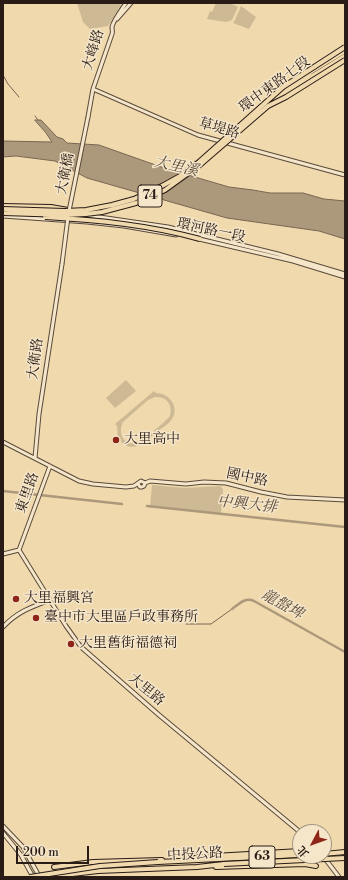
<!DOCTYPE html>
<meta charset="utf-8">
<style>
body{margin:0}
#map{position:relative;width:348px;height:880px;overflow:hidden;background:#efd9ad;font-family:"Libre Bodoni","Noto Serif TC",serif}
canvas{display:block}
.frame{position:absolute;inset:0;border:4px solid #291b16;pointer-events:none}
.north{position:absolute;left:292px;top:824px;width:40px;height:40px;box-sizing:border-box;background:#f5e6ca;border:1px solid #a39582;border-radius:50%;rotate:229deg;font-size:11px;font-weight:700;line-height:16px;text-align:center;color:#291b16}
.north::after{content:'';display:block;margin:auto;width:14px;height:18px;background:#8f2418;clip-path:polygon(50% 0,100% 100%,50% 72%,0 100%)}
.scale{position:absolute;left:16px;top:846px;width:73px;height:18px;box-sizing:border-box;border:2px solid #291b16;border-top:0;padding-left:5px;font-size:12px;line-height:14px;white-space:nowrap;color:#291b16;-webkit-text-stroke:3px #f5e6ca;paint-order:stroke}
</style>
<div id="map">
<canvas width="348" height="880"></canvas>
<div class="frame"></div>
<div class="north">北</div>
<div class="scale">200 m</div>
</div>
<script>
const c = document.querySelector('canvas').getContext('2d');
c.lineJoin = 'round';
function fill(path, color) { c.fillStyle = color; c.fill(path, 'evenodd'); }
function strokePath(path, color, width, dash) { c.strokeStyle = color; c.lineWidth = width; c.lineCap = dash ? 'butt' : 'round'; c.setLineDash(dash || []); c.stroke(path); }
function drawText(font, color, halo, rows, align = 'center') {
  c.font = font + ' "Libre Bodoni","Noto Serif TC",serif'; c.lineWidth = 3; c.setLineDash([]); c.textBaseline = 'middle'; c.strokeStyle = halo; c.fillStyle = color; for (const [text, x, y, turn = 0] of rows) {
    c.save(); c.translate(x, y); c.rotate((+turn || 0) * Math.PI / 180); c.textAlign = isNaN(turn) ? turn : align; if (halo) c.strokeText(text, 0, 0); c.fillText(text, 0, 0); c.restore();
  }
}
const green = new Path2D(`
 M77,3H122L108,26L90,29L83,22Z
 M216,3H230L238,7L232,20L226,22L207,19L210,11L212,12Z
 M241,6L256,17L249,29L233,23L235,20Z
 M126,380L136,391L115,408L106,398Z
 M154,391L156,393C169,393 180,407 172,419C169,424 162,428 158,431C146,441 131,457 118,438L117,426L115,424ZM155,397C167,396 173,405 170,416C165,422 145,439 138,442C125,448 117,434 123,422L148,400Z
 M152,485L185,488L220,486L223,489L221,513L150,507Z`);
const water = new Path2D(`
 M35,120H41L57,137L63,139L67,143L99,145L164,168L229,187L253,190L270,193H303L324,199L345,201V239L319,231L227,218L87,178L55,161L16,156L3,157V141L52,142L46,133Z`);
const stream = new Path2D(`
 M3,75L8,84L19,97
 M35,116L38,120
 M186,624H211L232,609`);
const canal = new Path2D(`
 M3,491L122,504
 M147,506L345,527
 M232,609C239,604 245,597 254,601L345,652`);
const tertiary = new Path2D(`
 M117,19L131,3
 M93,89L198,135L345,175
 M88,117L93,89L112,34C113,32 112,30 112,27C113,21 122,9 126,3
 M86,215L168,227L278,254L345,274
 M3,216L87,222L124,226L176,235
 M199,239L293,261L345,277
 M3,442L79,481L93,484L126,487L134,486L141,481L145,483L150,481L186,484L204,482L226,483L261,492L287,497L345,500
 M35,458L39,414L62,264
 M138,484L140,487H142L144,486L145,483
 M19,550L66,626L81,647L159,715L300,832
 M19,550L50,466
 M3,554L19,550
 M3,627C17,612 31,607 50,600
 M3,826L23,847L39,876
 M3,833L21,855L33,877
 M323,856L339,877`);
const primary = new Path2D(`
 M324,854L345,852
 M191,860L197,857L300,851
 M158,862L300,855
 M54,867L93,862L162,860
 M216,867L305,864L316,866
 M47,877L98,871L197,867L224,864`);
const trunk = new Path2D(`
 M275,97L312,71L345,51
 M273,102L296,86L345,56
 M3,206L51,207L68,210`);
const tertiaryBridge = new Path2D(`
 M69,211L88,117
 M62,264L68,217`);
const primaryBridge = new Path2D(`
 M224,864L345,858
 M30,877L100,866L158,862`);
const trunkBridge = new Path2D(`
 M3,209L65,211L86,210L112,205L134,199L162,186L180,176L199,162L283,87L345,47
 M3,213L66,215L86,214L102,212L136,203L165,190L201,164L268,106L286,97L345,60
 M45,217C98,220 149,225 200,239`);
const markers = [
 [116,440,4,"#8f2418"],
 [16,599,4,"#8f2418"],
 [36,618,4,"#8f2418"],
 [71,644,4,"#8f2418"]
];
const shields = [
 [150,196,24],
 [262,857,26]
];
const shieldNames = [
 ["74",150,196],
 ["63",262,857]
];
const streetNames = [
 ["大峰路",94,50,-73],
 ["環中東路七段",275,85,-36],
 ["草堤路",219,129,16],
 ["大衛橋",66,174,-79],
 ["環河路一段",211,231,12],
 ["大衛路",36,359,-82],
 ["國中路",247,478,12],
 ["東里路",28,493,-70],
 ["大里路",146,690,40],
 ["中投公路",195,855,-3]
];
const poiNames = [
 ["大里高中",124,440],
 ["大里福興宮",24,599],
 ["臺中市大里區戶政事務所",44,618],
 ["大里舊街福德祠",79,644]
];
const waterNames = [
 ["大里溪",176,167,13],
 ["中興大排",247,505,6],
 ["龍盤埤",282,605,29]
];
fill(green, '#cdb993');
fill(water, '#ac987a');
strokePath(water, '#786652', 1);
strokePath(stream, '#786652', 1);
strokePath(canal, '#ac987a', 2.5);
strokePath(tertiary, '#5a4a3c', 5);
strokePath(primary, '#291b16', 6);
strokePath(trunk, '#291b16', 6);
strokePath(tertiary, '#f5e6ca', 3);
strokePath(primary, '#efd9ad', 4);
strokePath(trunk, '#efd9ad', 4);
strokePath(tertiaryBridge, '#5a4a3c', 5, []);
strokePath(primaryBridge, '#291b16', 6, []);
strokePath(trunkBridge, '#291b16', 6, []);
strokePath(tertiaryBridge, '#f5e6ca', 3);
strokePath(primaryBridge, '#efd9ad', 4);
strokePath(trunkBridge, '#efd9ad', 4);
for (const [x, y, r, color] of markers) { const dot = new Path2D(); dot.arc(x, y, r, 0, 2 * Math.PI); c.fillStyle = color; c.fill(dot); strokePath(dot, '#f5e6ca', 1.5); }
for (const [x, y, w] of shields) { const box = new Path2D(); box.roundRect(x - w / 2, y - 11, w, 22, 3); c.fillStyle = '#f5e6ca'; c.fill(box); strokePath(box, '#291b16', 1); }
drawText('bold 13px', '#291b16', null, shieldNames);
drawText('14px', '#291b16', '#f5e6ca', streetNames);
drawText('14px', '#291b16', '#f5e6ca', poiNames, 'left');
drawText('italic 15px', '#5d4d3e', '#f5e6ca', waterNames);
</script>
